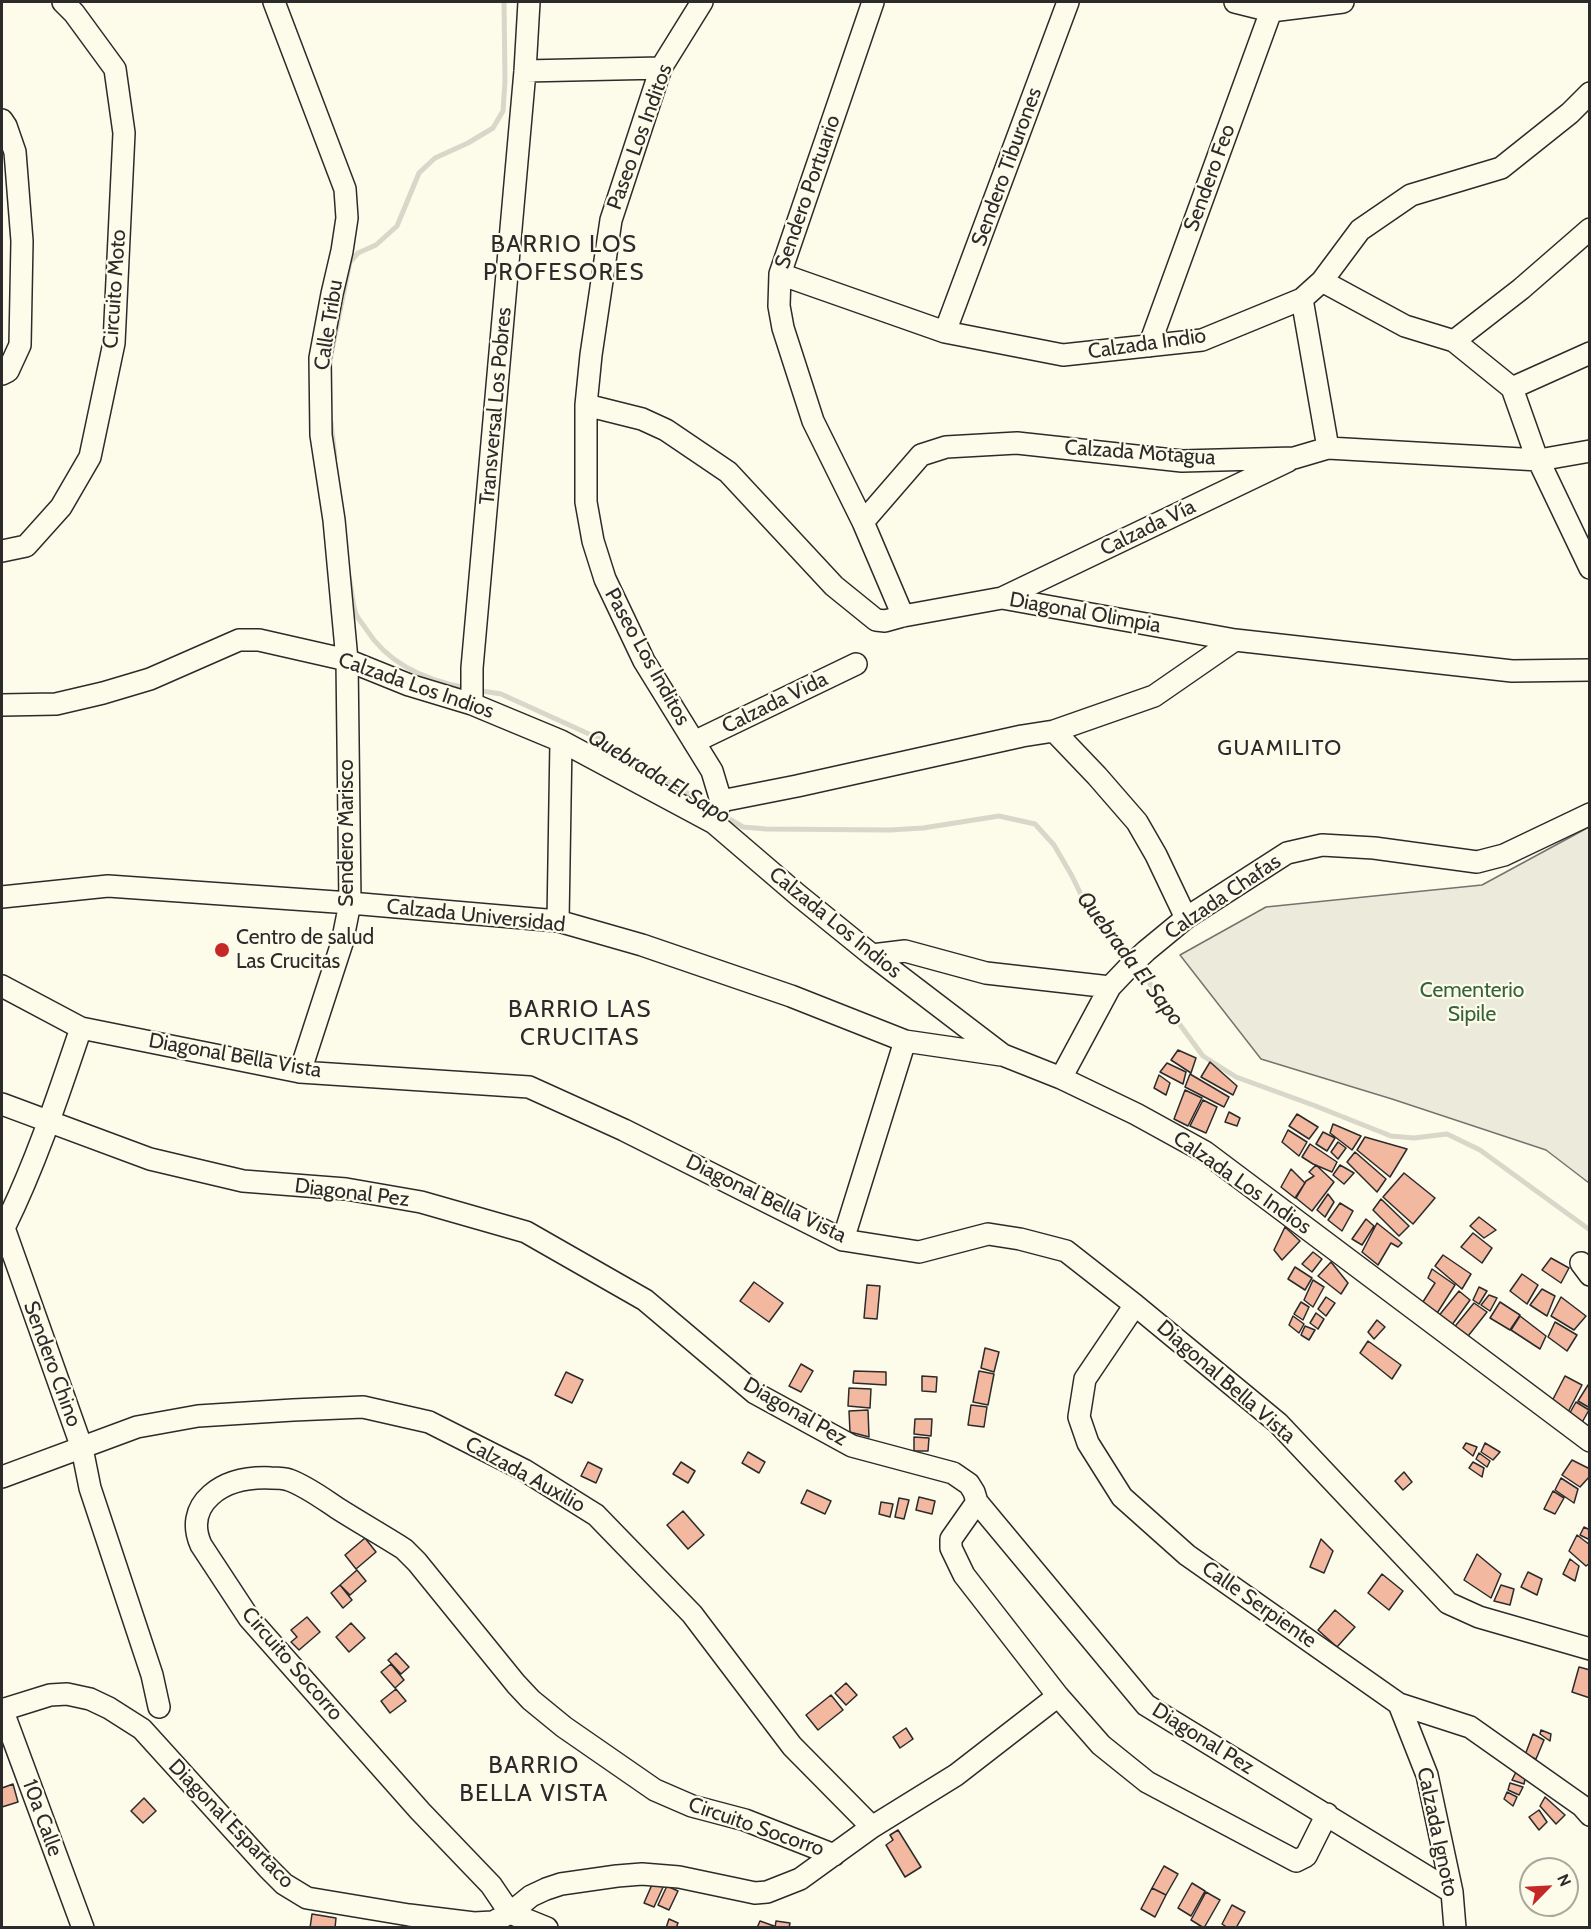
<!DOCTYPE html>
<meta charset="utf-8">
<style>
body{margin:0}
#map{position:relative;width:1591px;height:1929px;overflow:hidden;background:#fdfbea;font-family:Cabin,sans-serif}
canvas{display:block}
.frame{position:absolute;inset:0;border:3px solid #2b2b2b;pointer-events:none}
.north{position:absolute;left:1519px;top:1857px;width:60px;height:60px;box-sizing:border-box;background:#fdfbea;border:2px solid #a9a89e;border-radius:50%;rotate:66deg;font-size:16px;font-weight:700;line-height:24px;text-align:center;color:#2b2b2b}
.north::after{content:'';display:block;margin:auto;width:21px;height:27px;background:#c62828;clip-path:polygon(50% 0,100% 100%,50% 72%,0 100%)}
</style>
<div id="map">
<canvas width="1591" height="1929"></canvas>
<div class="frame"></div>
<div class="north">N</div>
</div>
<script>
const c = document.querySelector('canvas').getContext('2d');
c.lineJoin = 'round';
function fill(path, color) { c.fillStyle = color; c.fill(path, 'evenodd'); }
function strokePath(path, color, width, dash) { c.strokeStyle = color; c.lineWidth = width; c.lineCap = dash ? 'butt' : 'round'; c.setLineDash(dash || []); c.stroke(path); }
function drawText(font, color, halo, rows, align = 'center') {
  c.font = font + ' Cabin,sans-serif'; c.lineWidth = 4.5; c.setLineDash([]); c.textBaseline = 'middle'; c.strokeStyle = halo; c.fillStyle = color; for (const [text, x, y, turn = 0] of rows) {
    c.save(); c.translate(x, y); c.rotate((+turn || 0) * Math.PI / 180); c.textAlign = isNaN(turn) ? turn : align; if (halo) c.strokeText(text, 0, 0); c.fillText(text, 0, 0); c.restore();
  }
}
const green = new Path2D(`
 M1589,827V1183L1546,1150L1392,1099L1261,1059L1180,955L1266,907L1482,885Z`);
const stream = new Path2D(`
 M329,365L350,262L358,253L376,245L397,226L419,173L435,158L468,143L493,128L503,111L505,81L504,2
 M331,422L335,458
 M349,577C352,589 352,603 356,614C358,619 363,624 366,629C388,664 428,681 467,688
 M476,690L501,694L600,739L713,809
 M721,814L743,827L766,829L890,830L923,828L999,816L1035,824L1054,845L1072,876L1089,911L1130,958
 M1136,965L1203,1056L1236,1077L1313,1105L1391,1136L1414,1138L1447,1134L1480,1150L1590,1230`);
const building = new Path2D(`
 M1178,1050L1196,1058L1191,1073L1171,1060Z
 M1210,1062L1237,1086L1233,1095L1201,1077Z
 M1167,1063L1186,1072L1183,1084L1160,1072Z
 M1190,1074L1229,1097L1224,1107L1185,1087Z
 M1159,1075L1170,1083L1166,1095L1154,1088Z
 M1185,1090L1202,1098L1188,1126L1174,1119Z
 M1203,1100L1217,1107L1206,1133L1190,1126Z
 M1229,1112L1240,1118L1237,1126L1225,1122Z
 M1297,1114L1318,1127L1309,1139L1289,1126Z
 M1333,1124L1361,1136L1352,1150L1330,1133Z
 M1288,1130L1307,1142L1299,1156L1282,1142Z
 M1323,1132L1335,1138L1327,1151L1316,1144Z
 M1365,1137L1407,1149L1390,1177L1357,1150Z
 M1338,1142L1346,1148L1338,1159L1331,1152Z
 M1310,1144L1337,1162L1332,1172L1313,1164L1302,1157Z
 M1355,1152L1386,1179L1377,1192L1347,1162Z
 M1316,1165L1334,1182L1312,1211L1296,1198L1306,1181L1314,1176L1309,1172Z
 M1340,1165L1354,1173L1344,1184L1333,1175Z
 M1291,1169L1305,1183L1295,1198L1281,1187Z
 M1404,1173L1435,1198L1413,1224L1383,1197Z
 M1328,1194L1334,1202L1325,1217L1317,1210Z
 M1381,1199L1409,1226L1399,1236L1373,1210Z
 M1340,1203L1353,1211L1342,1231L1328,1220Z
 M1479,1217L1496,1230L1484,1238L1470,1226Z
 M1366,1219L1374,1226L1362,1245L1352,1239Z
 M1377,1223L1402,1243L1398,1247L1391,1243L1378,1265L1362,1252Z
 M1285,1227L1300,1241L1282,1260L1274,1250Z
 M1473,1233L1492,1248L1482,1263L1461,1247Z
 M1313,1252L1322,1259L1312,1272L1302,1264Z
 M1443,1255L1471,1274L1462,1289L1435,1266Z
 M1551,1258L1569,1268L1561,1283L1542,1270Z
 M1331,1262L1348,1283L1341,1294L1318,1276Z
 M1295,1267L1312,1278L1305,1290L1288,1279Z
 M1432,1269L1455,1285L1434,1318L1421,1305L1435,1283L1428,1278Z
 M1522,1274L1538,1285L1527,1304L1510,1291Z
 M1313,1280L1324,1287L1313,1307L1304,1300Z
 M754,1282L783,1303L769,1322L740,1301Z
 M867,1285L880,1286L877,1319L864,1318Z
 M1479,1287L1487,1291L1479,1304L1473,1300Z
 M1542,1289L1555,1296L1547,1316L1530,1305Z
 M1459,1291L1470,1300L1449,1329L1437,1318Z
 M1489,1295L1497,1298L1490,1311L1481,1305Z
 M1326,1297L1335,1303L1326,1316L1318,1309Z
 M1561,1297L1586,1316L1574,1330L1551,1316Z
 M1301,1302L1309,1307L1303,1320L1294,1314Z
 M1500,1302L1520,1315L1510,1330L1490,1318Z
 M1474,1303L1487,1312L1465,1340L1452,1330Z
 M1316,1313L1324,1319L1318,1329L1310,1323Z
 M1293,1316L1304,1324L1299,1333L1289,1325Z
 M1520,1316L1546,1336L1540,1349L1511,1330Z
 M1377,1320L1385,1327L1374,1339L1368,1332Z
 M1555,1322L1577,1335L1567,1351L1548,1337Z
 M1305,1326L1315,1330L1309,1340L1301,1335Z
 M1368,1341L1401,1365L1392,1379L1360,1353Z
 M985,1348L999,1352L994,1372L981,1368Z
 M801,1364L813,1371L801,1392L789,1386Z
 M854,1371L886,1372V1385L853,1383Z
 M979,1371L994,1374L988,1405L973,1402Z
 M566,1372L583,1380L572,1403L555,1395Z
 M922,1376L937,1377L936,1392L922,1391Z
 M1565,1376L1582,1385L1566,1416L1550,1405Z
 M1588,1385L1590,1386V1408L1578,1401Z
 M849,1388L871,1389L870,1408L848,1406Z
 M1576,1402L1589,1410L1580,1426L1567,1418Z
 M971,1405L987,1407L984,1427L968,1425Z
 M868,1410L869,1437L850,1432L849,1411Z
 M915,1419H932L931,1436L914,1434Z
 M914,1437L929,1438L928,1451H914Z
 M1466,1443L1477,1447L1473,1456L1463,1448Z
 M1485,1443L1500,1452L1493,1460L1481,1452Z
 M748,1452L765,1462L759,1473L742,1463Z
 M1479,1453L1490,1461L1487,1467L1476,1459Z
 M1572,1460L1590,1469V1476L1580,1487L1562,1475Z
 M588,1462L602,1469L596,1483L581,1476Z
 M681,1462L695,1471L688,1483L673,1474Z
 M1473,1462L1484,1468L1482,1477L1469,1468Z
 M1404,1472L1412,1482L1403,1490L1395,1481Z
 M1561,1478L1578,1489L1574,1503L1555,1490Z
 M807,1490L831,1501L825,1514L801,1503Z
 M1553,1491L1564,1498L1555,1514L1544,1509Z
 M919,1497L935,1501L932,1514L916,1510Z
 M899,1498L909,1500L904,1519L895,1517Z
 M881,1502L893,1504L890,1517L879,1514Z
 M683,1511L704,1535L688,1549L667,1525Z
 M1584,1527L1590,1530V1540L1580,1535Z
 M1577,1535L1590,1545V1563L1586,1566L1569,1551Z
 M365,1538L376,1552L356,1569L345,1555Z
 M1321,1539L1333,1551L1324,1573L1310,1567Z
 M1477,1554L1501,1574L1491,1598L1464,1580Z
 M1570,1559L1579,1566L1575,1581L1563,1574Z
 M357,1570L366,1581L350,1595L340,1585Z
 M1528,1572L1542,1579L1537,1595L1521,1587Z
 M1382,1574L1403,1591L1389,1610L1368,1593Z
 M340,1585L352,1600L343,1608L331,1593Z
 M1501,1585L1514,1589L1510,1605L1494,1601Z
 M1335,1610L1355,1627L1337,1647L1318,1630Z
 M307,1617L320,1632L299,1650L291,1642L297,1637L291,1630Z
 M351,1623L365,1638L349,1652L336,1637Z
 M396,1653L409,1667L401,1674L388,1660Z
 M391,1664L404,1680L395,1688L381,1672Z
 M1579,1667L1590,1670V1698L1572,1692Z
 M846,1683L857,1695L846,1705L835,1693Z
 M396,1689L406,1701L390,1713L381,1701Z
 M831,1695L843,1710L818,1730L806,1715Z
 M906,1728L913,1739L900,1748L893,1737Z
 M1541,1730L1551,1734L1550,1741L1540,1734Z
 M1533,1734L1544,1740L1536,1759L1525,1755Z
 M1517,1770L1526,1774L1524,1784L1512,1780Z
 M1510,1783L1523,1787L1519,1795L1508,1790Z
 M13,1784L18,1802L2,1807V1788Z
 M1507,1792L1517,1797L1513,1806L1504,1799Z
 M1545,1797L1565,1815L1556,1824L1540,1806Z
 M144,1798L156,1811L143,1823L131,1811Z
 M1539,1810L1547,1822L1539,1830L1529,1817Z
 M898,1830L921,1867L905,1877L886,1845L893,1840L890,1835Z
 M1164,1866L1178,1874L1166,1895L1152,1888Z
 M654,1880L664,1885L654,1907L644,1903Z
 M1192,1883L1205,1891L1191,1916L1178,1908Z
 M667,1886L678,1891L669,1910L658,1905Z
 M1152,1888L1166,1895L1155,1917L1141,1909Z
 M1206,1892L1220,1900L1204,1928L1191,1920Z
 M1232,1905L1245,1912L1236,1928H1228L1222,1924Z
 M312,1914L336,1918L335,1928H310Z
 M669,1919L678,1923L676,1928H666Z
 M760,1921L774,1926V1928H757Z
 M776,1921L790,1923L789,1928H775Z`);
const minor = new Path2D(`
 M274,2L345,189L347,218L342,251L332,294L320,358L321,435L334,520L347,660L350,903L342,943L300,1072
 M702,2L661,68L611,220L591,355L586,405V502L593,541L605,579L644,661L712,771L721,801L714,823
 M873,2L780,274L779,306L783,328L813,421L863,522L903,616
 M1235,2L1271,11L1343,2
 M525,71L661,68
 M2,120L6,126L15,152L22,241L20,345L8,371L2,374
 M780,274L945,332L1063,355L1202,340L1302,299L1322,281L1360,230L1411,195L1501,168L1570,113L1590,93
 M1322,281L1405,326L1454,341L1512,388L1535,453L1590,568
 M1302,299L1328,448
 M945,332L1068,2
 M1454,341L1521,289L1590,229
 M1149,346L1271,11
 M1512,388L1590,353
 M586,405L642,419L666,430L728,472L834,586L876,620L885,621L903,616L1002,598L1235,640L1512,671L1590,670
 M863,522L921,455L946,447L1017,443L1182,461L1294,458L1328,448L1539,460L1590,451
 M2,551L26,546L61,507L90,457L114,343L124,133L115,69L74,13L63,2
 M1002,598L1288,461
 M472,704V668L525,71L529,2
 M2,705L56,704L103,693L150,679L239,640H259L347,660L409,685L472,704L561,741L714,823L798,895L872,955L1003,1055L1061,1078L1136,1114L1205,1152L1590,1441
 M1054,731L1097,776L1137,822L1156,855L1186,918
 M694,742L856,664
 M721,801L797,786L1022,736L1054,731L1154,696L1235,640
 M2,897L108,886L350,903L558,921L642,945L791,996L905,1041L1001,1055
 M558,921L561,741
 M872,955L905,951L986,973L1110,987
 M2,986L81,1028L300,1072L529,1087L624,1130L843,1240L919,1252L988,1234L1020,1239L1066,1251L1135,1305L1278,1423L1448,1603L1479,1617L1590,1649
 M81,1028C58,1096 36,1163 4,1228L82,1448L90,1488L152,1675L159,1707
 M1061,1078L1110,987L1130,966L1146,951L1186,918L1287,853L1322,845L1374,848L1477,862L1504,855L1590,814
 M2,1104L150,1159L243,1181L346,1189L421,1202L526,1232L645,1300L755,1393L852,1446L953,1473L969,1484L974,1492L977,1502L1146,1705L1452,1892
 M843,1240L905,1041
 M1581,1263L1590,1275
 M1135,1305L1085,1379L1079,1417L1088,1443L1122,1497L1187,1555L1399,1704L1470,1727L1582,1806L1590,1815
 M2,1477L137,1427L198,1416L293,1410L363,1407L429,1422L524,1470L596,1515L692,1614L792,1746L872,1827
 M977,1502L951,1539V1548L964,1575L1058,1696L1101,1745L1147,1782L1296,1861L1306,1856L1327,1814
 M1399,1704L1427,1775L1452,1892L1455,1928
 M2,1709L83,1928
 M2,1710L50,1695L67,1694L90,1699L109,1708L142,1729L268,1868L284,1884L307,1898L409,1915L474,1923L493,1922L510,1913L531,1896L546,1889L561,1884L617,1876L642,1874L679,1877L755,1893L767,1892L800,1879L872,1827L956,1775L1058,1696
 M510,1913L491,1885L420,1811L249,1618L201,1545C193,1527 195,1509 211,1495C228,1480 249,1477 271,1478C277,1478 284,1478 289,1480C306,1486 322,1498 337,1508C359,1522 382,1535 404,1549L417,1562L516,1684L531,1700L564,1727L655,1790L692,1806L745,1820L834,1855
 M510,1913L547,1928`);
const markers = [
 [222,950,8,"#c62828"]
];
const streetNames = [
 ["Paseo Los Inditos",640,137,-70],
 ["Sendero Tiburones",1007,167,-70],
 ["Sendero Feo",1210,178,-70],
 ["Sendero Portuario",808,192,-71],
 ["Circuito Moto",115,289,-86],
 ["Calle Tribu",329,325,-81],
 ["Calzada Indio",1147,344,-8],
 ["Transversal Los Pobres",496,406,-85],
 ["Calzada Motagua",1140,453,4],
 ["Calzada Vía",1148,528,-26],
 ["Diagonal Olimpia",1085,613,10],
 ["Paseo Los Inditos",647,657,61],
 ["Calzada Los Indios",416,686,19],
 ["Calzada Vida",775,703,-26],
 ["Sendero Marisco",347,833,-90],
 ["Calzada Chafas",1223,897,-34],
 ["Calzada Universidad",476,916,6],
 ["Calzada Los Indios",835,923,39],
 ["Diagonal Bella Vista",235,1056,10],
 ["Calzada Los Indios",1242,1183,35],
 ["Diagonal Pez",352,1193,7],
 ["Diagonal Bella Vista",766,1199,26],
 ["Sendero Chino",52,1364,70],
 ["Diagonal Bella Vista",1226,1382,41],
 ["Diagonal Pez",795,1412,30],
 ["Calzada Auxilio",525,1475,29],
 ["Calle Serpiente",1259,1605,35],
 ["Circuito Socorro",292,1664,49],
 ["Diagonal Pez",1203,1739,32],
 ["10a Calle",42,1818,70],
 ["Diagonal Espartaco",231,1824,46],
 ["Circuito Socorro",756,1827,19],
 ["Calzada Ignoto",1437,1832,78]
];
const poiNames = [
 ["Centro de salud",236,938],
 ["Las Crucitas",236,962]
];
const parkNames = [
 ["Cementerio",1472,991],
 ["Sipile",1472,1015]
];
const neighbourhoodNames = [
 ["GUAMILITO",1280,749]
];
const waterNames = [
 ["Quebrada El Sapo",659,777,31],
 ["Quebrada El Sapo",1130,959,53]
];
const quarterNames = [
 ["BARRIO LOS",564,245],
 ["PROFESORES",564,273],
 ["BARRIO LAS",580,1010],
 ["CRUCITAS",580,1038],
 ["BARRIO",534,1766],
 ["BELLA VISTA",534,1794]
];
fill(green, '#ecebdb');
strokePath(green, '#74746e', 1.5);
strokePath(stream, '#d8d7c9', 5);
fill(building, '#f2b8a0');
strokePath(building, '#2b2b2b', 1.5);
strokePath(minor, '#2b2b2b', 24);
strokePath(minor, '#fdfbea', 21);
for (const [x, y, r, color] of markers) { const dot = new Path2D(); dot.arc(x, y, r, 0, 2 * Math.PI); c.fillStyle = color; c.fill(dot); strokePath(dot, '#fdfbea', 2); }
drawText('21px', '#2b2b2b', '#fdfbea', streetNames);
drawText('21px', '#2b2b2b', '#fdfbea', poiNames, 'left');
drawText('21px', '#34623c', '#fdfbea', parkNames);
c.letterSpacing = '1.5px';
drawText('22px', '#2b2b2b', '#fdfbea', neighbourhoodNames);
c.letterSpacing = '0px';
drawText('italic 22px', '#2b2b2b', '#fdfbea', waterNames);
c.letterSpacing = '1.5px';
drawText('24px', '#2b2b2b', '#fdfbea', quarterNames);
c.letterSpacing = '0px';
</script>
